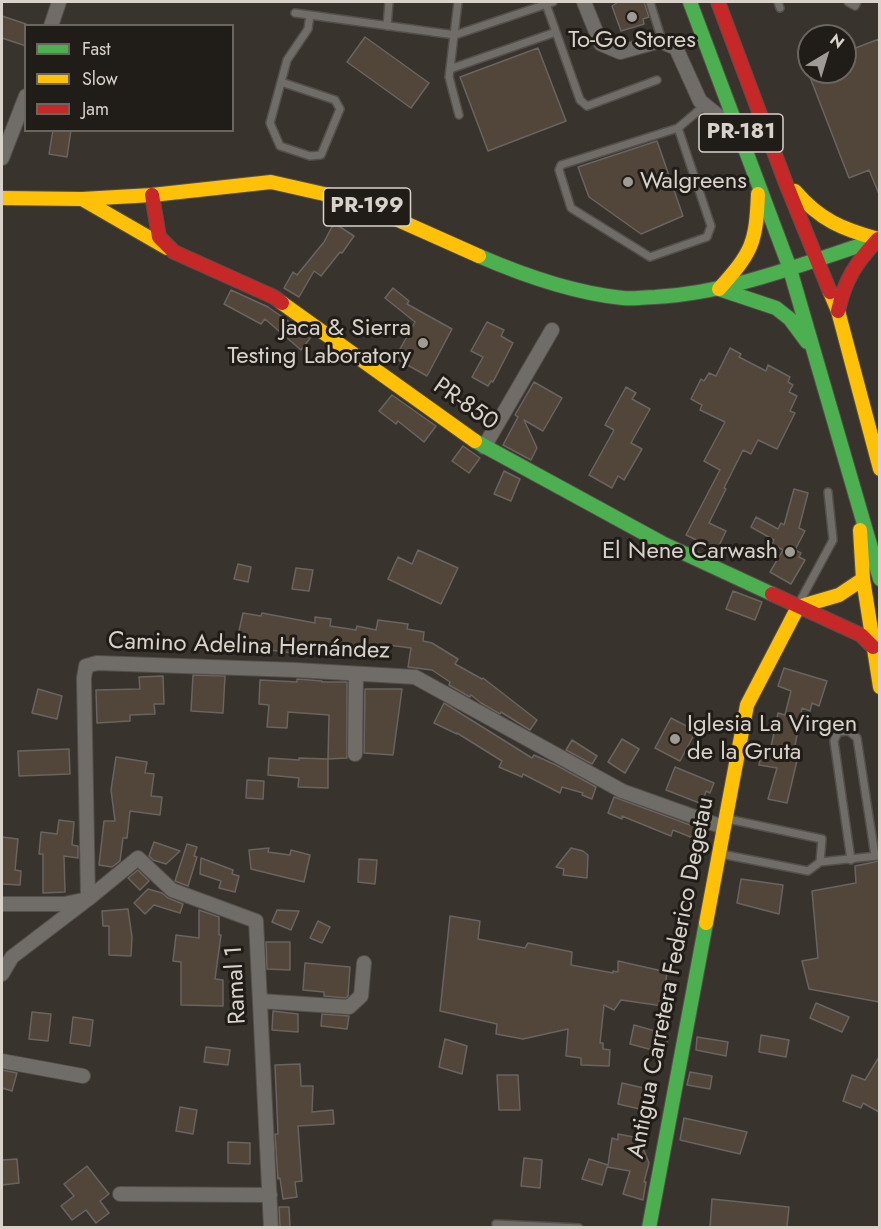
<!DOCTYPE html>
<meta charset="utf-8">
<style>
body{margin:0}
#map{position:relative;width:881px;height:1229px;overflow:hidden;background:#39332e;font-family:Jost,sans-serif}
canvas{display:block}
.frame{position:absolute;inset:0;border:3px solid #d8d2cb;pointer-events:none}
.legend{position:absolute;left:24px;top:24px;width:210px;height:108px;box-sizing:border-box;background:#201c17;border:2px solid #6a655f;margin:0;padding:8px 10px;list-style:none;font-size:18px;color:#d8d2cb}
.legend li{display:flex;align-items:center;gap:12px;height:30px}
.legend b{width:30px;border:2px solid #6a655f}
.north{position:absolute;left:797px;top:24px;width:60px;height:60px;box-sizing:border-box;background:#201c17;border:2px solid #6a655f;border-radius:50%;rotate:38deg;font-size:16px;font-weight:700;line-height:24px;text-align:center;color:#d8d2cb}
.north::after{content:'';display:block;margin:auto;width:21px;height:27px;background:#a09a94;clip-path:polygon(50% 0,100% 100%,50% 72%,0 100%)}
</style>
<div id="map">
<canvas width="881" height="1229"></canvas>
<div class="frame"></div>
<ul class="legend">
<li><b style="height:8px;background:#4caf50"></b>Fast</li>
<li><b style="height:8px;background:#ffc107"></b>Slow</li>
<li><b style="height:8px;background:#c62828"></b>Jam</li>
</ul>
<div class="north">N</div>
</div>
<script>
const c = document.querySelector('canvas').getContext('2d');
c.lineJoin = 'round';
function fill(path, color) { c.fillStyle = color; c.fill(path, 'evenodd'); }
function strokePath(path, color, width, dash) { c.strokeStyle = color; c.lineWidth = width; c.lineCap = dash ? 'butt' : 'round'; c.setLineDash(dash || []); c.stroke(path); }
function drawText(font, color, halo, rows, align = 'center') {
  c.font = font + ' Jost,sans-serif'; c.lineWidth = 6; c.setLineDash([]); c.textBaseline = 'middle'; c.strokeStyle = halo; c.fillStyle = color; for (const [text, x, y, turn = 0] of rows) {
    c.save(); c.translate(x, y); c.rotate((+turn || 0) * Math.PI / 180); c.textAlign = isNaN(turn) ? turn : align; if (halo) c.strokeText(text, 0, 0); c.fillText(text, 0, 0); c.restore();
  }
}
const building = new Path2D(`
 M618,2H644L649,17L643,19L644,24L621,31L612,6Z
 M2,16L26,24V46L2,38Z
 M365,37L429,83L411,108L347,62Z
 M879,39V194L869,170L849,178L808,72H845V52Z
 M538,48L566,121L488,151L460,77Z
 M53,130H71L67,157L49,154Z
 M657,141L683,216L641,234L589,197L578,167Z
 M334,223L354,236L342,253L340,252L321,276L314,271L299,297L284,288L293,272L297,275L324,242Z
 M393,288L409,301L407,304L452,329L427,376L395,358L415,322L385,298Z
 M231,290L268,307L311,337L301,350L265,319L261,324L224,304Z
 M487,322L504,330L501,336L513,343L493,382L491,381L488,386L472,377L483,357L471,351Z
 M730,348L741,354L739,357L766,371L768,365L790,377L788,382L793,385L789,392L797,396L790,411L795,413L777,449L758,440L751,454L743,450L724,488L726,489L709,523L726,531L717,550L686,535L720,470L704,461L725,422L700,410L702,405L691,399L701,379L704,381L709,373L716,376Z
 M534,382L562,398L543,431L524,420L537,448L531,460L503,445L518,417L515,415Z
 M626,387L636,393L632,399L650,409L631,443L642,449L624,480L618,476L612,488L589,475L614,430L605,425Z
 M392,395L436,426L424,442L398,421L396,424L379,411Z
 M463,446L480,458L469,473L452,461Z
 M504,471L520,479L511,501L494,494Z
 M794,489L808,493L799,528L805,531L795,550L801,553L799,557L805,560L791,584L770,572L783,550L772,544L774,540L751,527L756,517L778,529L781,523L784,525Z
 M418,550L458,568L441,604L388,579L398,557L412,564Z
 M238,564L251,567L248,582L234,579Z
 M296,568L313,570L309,591L292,589Z
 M733,591L762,602L755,620L726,609Z
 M243,613L261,616L262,613L315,623V617L331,619L330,626L356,630L357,626L376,630L378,620L408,624L407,629L424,632L423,641L432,643L458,659L455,664L482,679L483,678L537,720L530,730L501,712L500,714L481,703L471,695L470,697L449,685L450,682L432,670L408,667L411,648L380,644L379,658L336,649L335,656L306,652V655L256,648L257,644L237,640Z
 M784,668L827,681L819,706L812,703L810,711L802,708L794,751L799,752L787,803L768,799L777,768L759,765L763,746L771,747L778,713L785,715L791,691L778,686Z
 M193,675L225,676L223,713L191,711Z
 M163,676L164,704H154L155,714L130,715V721L97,723L96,690L140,689L139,677Z
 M297,679L322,681V682H347V758L328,759L329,715L288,712L287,728L267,727L269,705L259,704L260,680L297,682Z
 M38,689L62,696L57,719L32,713Z
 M365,689H402L393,755L364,753Z
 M444,703L532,758L534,755L556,765L596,787L592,799L582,795L583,793L562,787L560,793L523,774L522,777L499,767L502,761L457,733V734L434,723Z
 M671,718L696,731L680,761L655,748Z
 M622,739L639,749L625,773L608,762Z
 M572,740L597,756L592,764L566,750Z
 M69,749L70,774L19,776L18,751Z
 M116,757L147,762L145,773L154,774L151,796L162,797L160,815L130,811L127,838H123L120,861L112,867L99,865L104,821H115L111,790Z
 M269,758L299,760V758L328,759V788L298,787L299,778L268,775Z
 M675,767L714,783L710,793L706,791L702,804L666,790Z
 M247,780L264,781L263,799L246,798Z
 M614,797L701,829L698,840L673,830L671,836L622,816V819L608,813Z
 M59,820L74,822L72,845L78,846V858L64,856L65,892L43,893V854H39L41,832L57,834Z
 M2,837L18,839L15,870L21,871L20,885L2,884Z
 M154,842L180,851L166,864L153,860L149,856Z
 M187,844L197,847L194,856L197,857L188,886L175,881Z
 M269,848L268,852L290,855L291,850L310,855L304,882L251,869L249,850Z
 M571,848L583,851L588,855L587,878L563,875L564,869L556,867Z
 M201,858L233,870L232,874L239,876L235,892L219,888L221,881L200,874Z
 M359,859L377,860L375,884L358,882Z
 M879,861V1002L809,989L802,961L818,958L812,891L856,883L855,866Z
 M138,870L149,881L140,890L128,878Z
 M741,879L783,885L779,914L737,903Z
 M148,889L162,893L168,898L183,904L180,913L154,905L145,914L134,903Z
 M128,909L132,937L131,956L109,955V926H103L102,911Z
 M199,910L219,917V935H221L215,979L223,980V1006L181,1005V962L173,961L176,935L199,938Z
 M277,910L299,911L291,930L272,922Z
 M450,916L480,921L478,939L525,948L528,943L572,952L571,965L613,973V971L618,972V961L667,972L663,1006L621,1000L614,1010L604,1005L600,1043H603V1049L610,1050L609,1066L581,1065V1058L566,1056L568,1029L523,1039L496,1034L497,1024L440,1011Z
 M318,921L330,927L322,943L310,938Z
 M266,942H290V970L267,969Z
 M305,963L350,967L348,996L346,998L324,996V992L303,990Z
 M816,1003L849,1017L842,1032L810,1018Z
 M273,1011L298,1014V1032L272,1030Z
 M32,1012L51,1014L48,1041L29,1039Z
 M322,1014L349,1016L347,1029L321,1026Z
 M73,1017L93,1020L90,1046L70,1043Z
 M634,1025L669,1035L664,1053L630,1044Z
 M761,1035L789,1040L786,1057L759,1052Z
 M697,1037L728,1042L726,1056L696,1050Z
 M445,1039L467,1046L462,1074L439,1067Z
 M206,1047L230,1050L228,1065L204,1062Z
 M879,1057V1112L863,1103L861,1108L843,1101L852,1075L865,1080Z
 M300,1064L301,1086H313L312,1112L333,1110L334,1124L298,1126L302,1181L295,1182L297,1197L283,1199L280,1178L278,1179L275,1134H278L275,1065Z
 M2,1070L17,1073L12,1091L2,1088Z
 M690,1072L712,1076L710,1089L687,1085Z
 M497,1075H518L520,1110H499Z
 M622,1083L648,1089L644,1110L618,1104Z
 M180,1107L197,1110L193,1134L176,1131Z
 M684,1118L747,1132L740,1154L680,1140Z
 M618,1134L639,1138L649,1163L644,1182H646L643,1200L623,1194L630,1171L607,1167L602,1185L582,1179L589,1159L608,1165L612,1138L618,1140Z
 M228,1142L250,1143V1164L228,1163Z
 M524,1158L542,1160L540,1188L521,1186Z
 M17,1159L19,1183L2,1185V1160Z
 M87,1166L109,1194L100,1201L109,1213L96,1223L86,1210L72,1220L61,1206L74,1196L64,1184Z
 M712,1199L789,1207L787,1227H710Z
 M279,1207H289L290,1227H280Z`);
const lane = new Path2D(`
 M458,2L449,77L459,115
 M650,2L660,34V41
 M778,2L780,8
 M848,2L855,6L857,2
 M546,4L580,100L587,106L657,80
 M295,13L455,35L553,2
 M387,26L389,2
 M450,69L556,32
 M281,82L335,100L340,109L321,155L310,156L280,146L270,123L287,60L308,29L310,15
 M678,128L711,226L707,237L650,257L571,208L559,170L561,165L678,128L705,105
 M799,603L833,540L828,492
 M721,854L808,871L820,862L822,839L728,819
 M851,860L834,741L838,732L849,731L857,738L875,856
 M820,862L877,856
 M496,1224L579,1228`);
const street = new Path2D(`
 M584,2L601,44L620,52L660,41L676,48L700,101L736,130
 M51,26L59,2
 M2,158L26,96
 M484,447L552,330
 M355,754L356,674
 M2,904H64L88,899L138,858L172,890L256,921L271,1228
 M2,974L12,957L88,899L84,678L86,666L97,663L296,670L415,677L622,791L723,827
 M260,1001L349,1007L361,996L364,963
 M2,1061L83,1076
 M120,1194L270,1195`);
const fast = new Path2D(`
 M690,2L789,266L880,579
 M479,256C525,276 573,293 623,298C633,299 644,297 655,297C732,293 807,262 880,239
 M719,289L776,308L790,319L807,342
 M475,441L662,543L772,594
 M649,1228L706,923`);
const slow = new Path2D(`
 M795,191C820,220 842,229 878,239
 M2,198L82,199L152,195L271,182L333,196L378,211L479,256
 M82,199L167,248
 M719,289C752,252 756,244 758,194
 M830,292L838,311L880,469
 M282,303L475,441
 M863,579L880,687
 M798,607L839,595L863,579L860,530
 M706,923L747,705L798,607`);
const jam = new Path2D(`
 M718,2L785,181L830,292
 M152,195L159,237L174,252L274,297L282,303
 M838,311C845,279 856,263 878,239
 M772,594L861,635L873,647`);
const markers = [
 [632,17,6,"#a09a94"],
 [628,182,6,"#a09a94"],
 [423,343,6,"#a09a94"],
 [790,552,6,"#a09a94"],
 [675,739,6,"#a09a94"]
];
const shields = [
 [741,133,84],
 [367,207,87]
];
const shieldNames = [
 ["PR-181",741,133],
 ["PR-199",367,207]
];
const poiNames = [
 ["To-Go Stores",632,41,"center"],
 ["Walgreens",640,182],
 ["Jaca & Sierra",411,329,"right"],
 ["Testing Laboratory",411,357,"right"],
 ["El Nene Carwash",778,552,"right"],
 ["Iglesia La Virgen",687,725],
 ["de la Gruta",687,753]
];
const streetNames = [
 ["PR-850",465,405,35],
 ["Camino Adelina Hernández",249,647,2],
 ["Antigua Carretera Federico Degetau",672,978,-79],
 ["Ramal 1",237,985,-93]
];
fill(building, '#514639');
strokePath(building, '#696460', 1.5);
strokePath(lane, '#544f4a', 10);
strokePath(street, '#544f4a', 16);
strokePath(fast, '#544f4a', 16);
strokePath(slow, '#544f4a', 16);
strokePath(jam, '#544f4a', 16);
strokePath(lane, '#706c68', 7);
strokePath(street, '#706c68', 14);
strokePath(fast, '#4caf50', 14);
strokePath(slow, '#ffc107', 14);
strokePath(jam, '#c62828', 14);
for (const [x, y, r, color] of markers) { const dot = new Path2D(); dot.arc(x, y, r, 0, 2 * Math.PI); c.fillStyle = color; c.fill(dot); strokePath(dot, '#201c17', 2); }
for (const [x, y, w] of shields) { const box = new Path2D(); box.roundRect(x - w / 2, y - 19, w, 38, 4.5); c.fillStyle = '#201c17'; c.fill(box); strokePath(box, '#d8d2cb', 1.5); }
drawText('bold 22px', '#d8d2cb', null, shieldNames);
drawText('24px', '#d8d2cb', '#201c17', poiNames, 'left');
drawText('24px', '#d8d2cb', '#201c17', streetNames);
</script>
